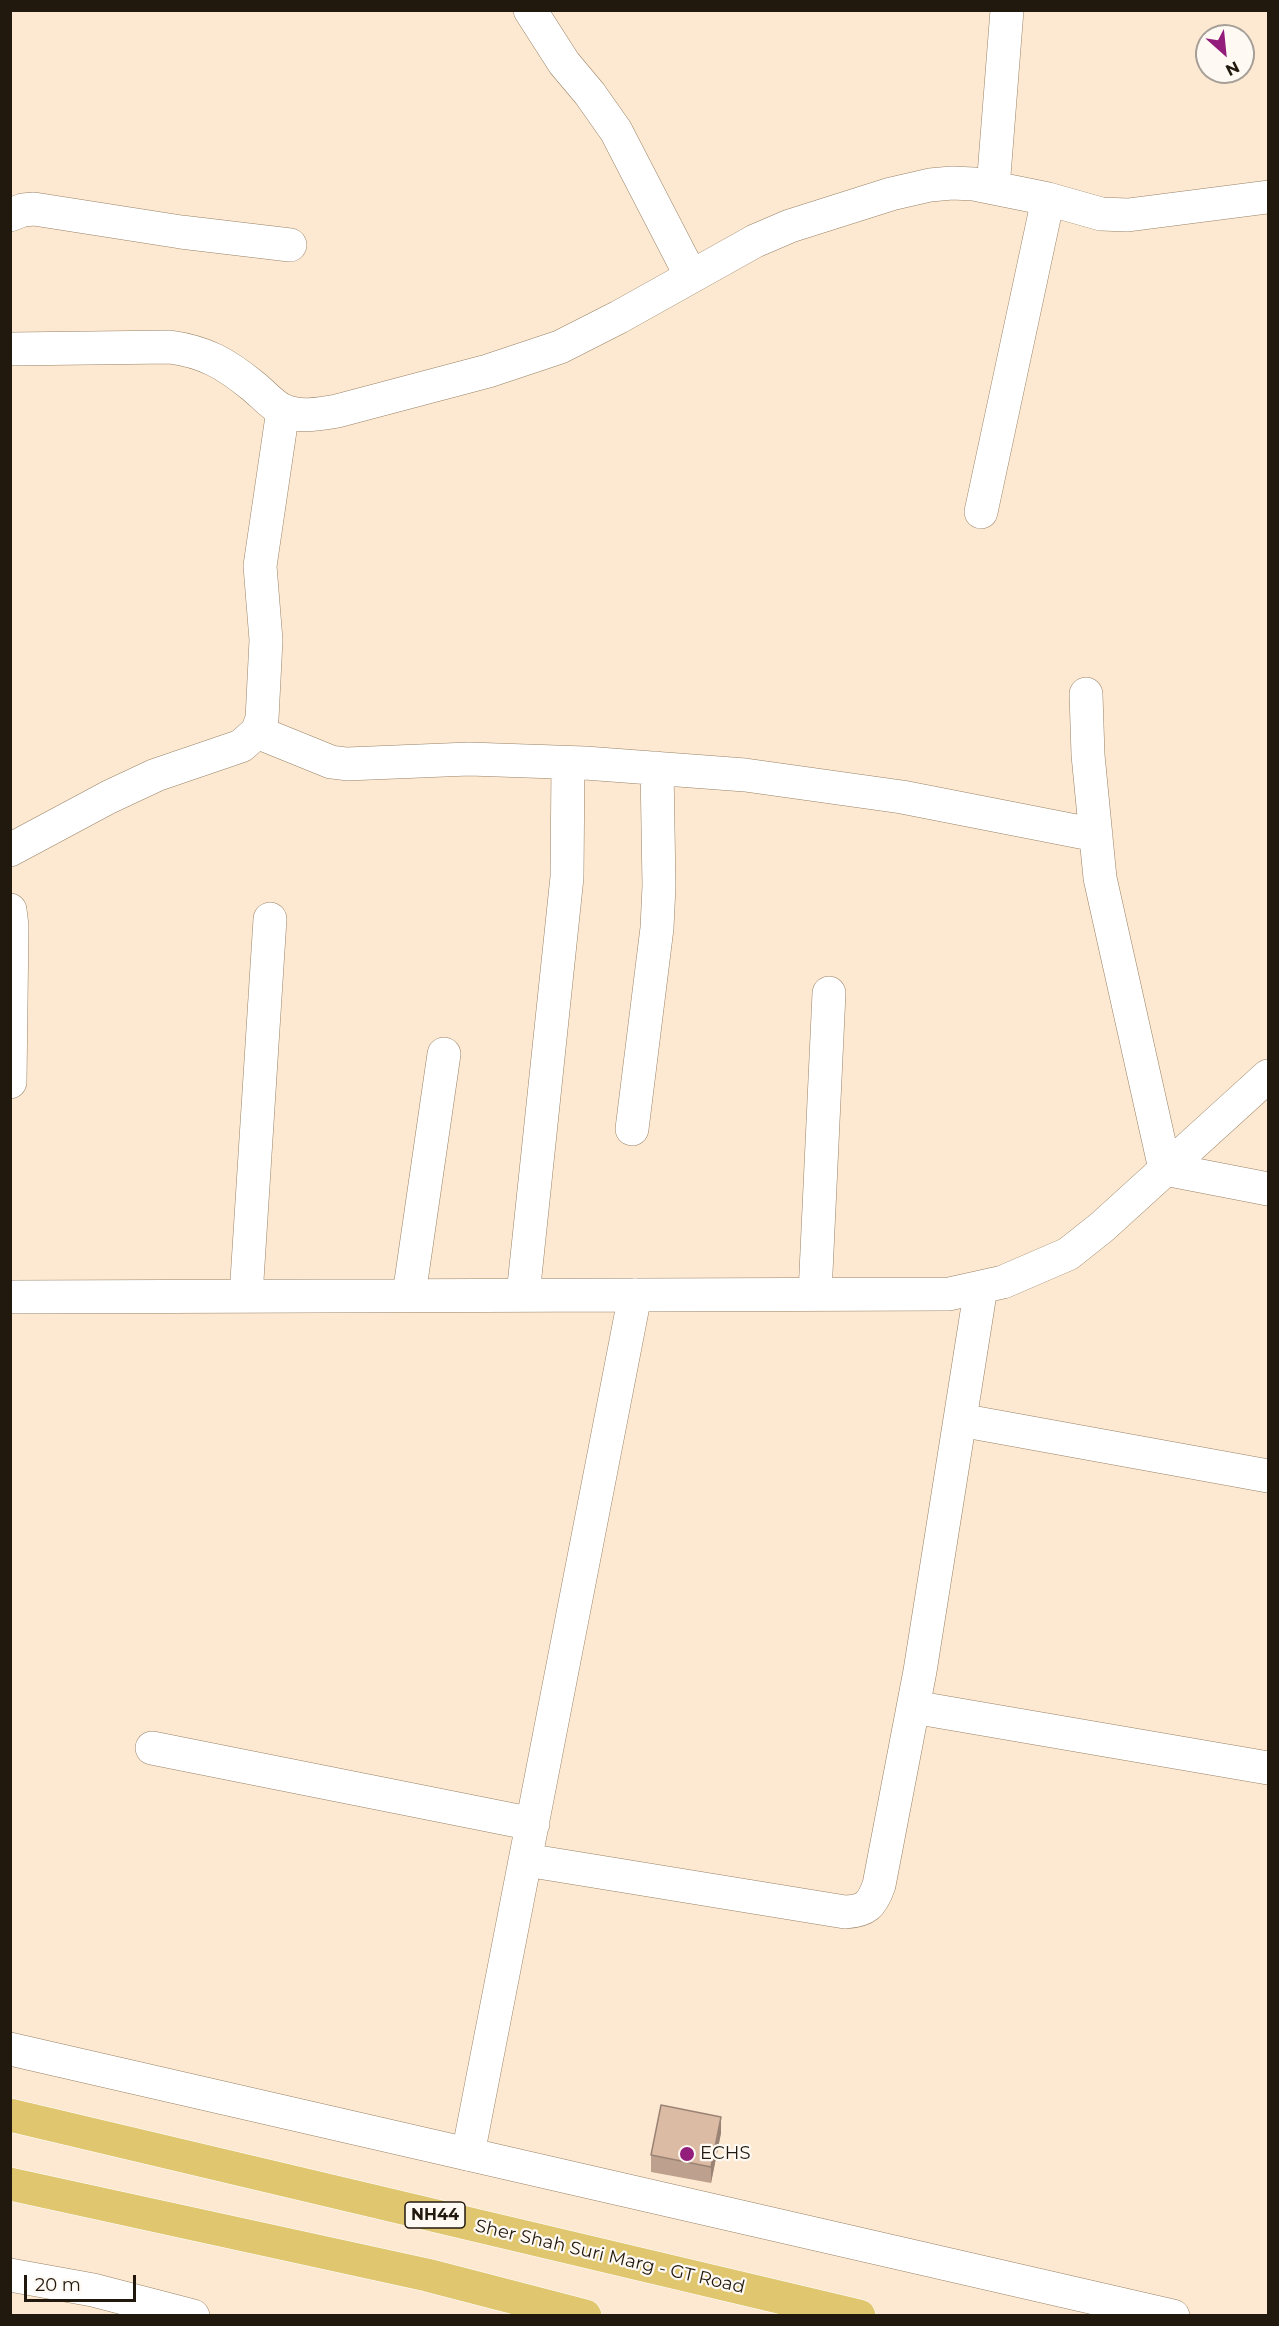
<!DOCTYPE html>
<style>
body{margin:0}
#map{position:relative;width:1279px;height:2326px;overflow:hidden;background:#fde9d1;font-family:Montserrat,sans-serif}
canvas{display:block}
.frame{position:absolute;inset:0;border:12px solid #22190e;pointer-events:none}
.north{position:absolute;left:1195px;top:24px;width:60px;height:60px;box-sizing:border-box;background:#fef9f3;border:2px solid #a69f97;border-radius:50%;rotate:153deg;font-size:16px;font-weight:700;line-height:24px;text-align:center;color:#22190e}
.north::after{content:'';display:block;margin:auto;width:21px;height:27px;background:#931d7b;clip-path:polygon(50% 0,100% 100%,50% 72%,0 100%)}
.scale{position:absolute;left:24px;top:2275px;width:112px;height:27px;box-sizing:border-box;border:3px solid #22190e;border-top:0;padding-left:8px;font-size:18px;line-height:21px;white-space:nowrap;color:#22190e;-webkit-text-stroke:4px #fef9f3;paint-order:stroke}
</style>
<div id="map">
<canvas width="1279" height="2326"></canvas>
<div class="frame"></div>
<div class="north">N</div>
<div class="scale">20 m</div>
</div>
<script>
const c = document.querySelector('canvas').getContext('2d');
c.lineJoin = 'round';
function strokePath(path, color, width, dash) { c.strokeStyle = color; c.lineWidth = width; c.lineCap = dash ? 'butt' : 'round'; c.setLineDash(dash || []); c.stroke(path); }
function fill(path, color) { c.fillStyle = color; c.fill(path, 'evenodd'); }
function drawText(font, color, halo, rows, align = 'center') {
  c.font = font + ' Montserrat,sans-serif'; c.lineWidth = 4.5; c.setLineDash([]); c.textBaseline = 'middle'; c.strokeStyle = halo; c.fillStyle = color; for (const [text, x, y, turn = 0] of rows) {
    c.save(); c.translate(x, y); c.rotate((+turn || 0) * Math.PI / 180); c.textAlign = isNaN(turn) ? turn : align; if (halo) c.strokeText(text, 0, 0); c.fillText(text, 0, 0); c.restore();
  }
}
const minor = new Path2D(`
 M530,10L564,63L590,94L616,131L691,276
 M993,188L1007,10
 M10,215L23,210L34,209L181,232L290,245
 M10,349L170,347C206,352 226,364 253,386C263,394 271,404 282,410C299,418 320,414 337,411L488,371L560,347L619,317L755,241L790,226L891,194L930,185L952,183L974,184L1048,199L1101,214L1128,215L1268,197
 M981,512L1048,199
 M1086,694L1088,755L1100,878L1165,1169L1268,1189
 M257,732L331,762L347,764L469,759L585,763L745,775L902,797L1096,835
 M10,850L109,797L156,775L241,746L257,732L262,719L266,640L260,566L283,410
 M10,910L12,926L10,1082
 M632,1129L657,928L659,886L657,768
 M815,1294L829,993
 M409,1295L444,1054
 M523,1295L567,877L568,763
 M246,1296L270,919
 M10,1297L949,1294L1003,1282L1068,1254L1102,1227L1268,1076
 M960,1420L1268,1476
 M913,1707L1268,1768
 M152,1748L533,1824
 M526,1860L845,1912C866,1911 872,1905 879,1885L920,1671L981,1287
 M468,2154L635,1295`);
const tertiary = new Path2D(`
 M10,2049L1173,2316
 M10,2275L93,2290L193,2316`);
const trunk = new Path2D(`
 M10,2115L859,2316
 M10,2184L427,2275L585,2316`);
const wall = new Path2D(`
 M721,2133L711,2183L651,2172V2155Z`);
const shadedWall = new Path2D(`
 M721,2117V2133L711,2183V2167Z`);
const building = new Path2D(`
 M661,2105L721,2117L711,2167L651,2155Z`);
const markers = [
 [687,2154,8,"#931d7b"]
];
const shields = [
 [435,2215,60]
];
const shieldNames = [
 ["NH44",435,2215]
];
const poiNames = [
 ["ECHS",700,2154]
];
const streetNames = [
 ["Sher Shah Suri Marg - GT Road",610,2257,13]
];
strokePath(minor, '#988266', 34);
strokePath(tertiary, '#988266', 34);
strokePath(trunk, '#fff', 34);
strokePath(minor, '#fff', 33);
strokePath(tertiary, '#fff', 33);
strokePath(trunk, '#e0c66e', 33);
fill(wall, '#bda18e');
fill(shadedWall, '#9a8374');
fill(building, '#dcbba5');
strokePath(building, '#9a8374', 1.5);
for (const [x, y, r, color] of markers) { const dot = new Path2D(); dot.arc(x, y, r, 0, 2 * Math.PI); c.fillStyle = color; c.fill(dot); strokePath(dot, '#fef9f3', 2); }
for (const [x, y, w] of shields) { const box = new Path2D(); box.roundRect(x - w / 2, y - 13, w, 26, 4.5); c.fillStyle = '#fef9f3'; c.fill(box); strokePath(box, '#22190e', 1.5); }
drawText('bold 16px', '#22190e', null, shieldNames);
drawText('18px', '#22190e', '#fef9f3', poiNames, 'left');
drawText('18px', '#22190e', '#fef9f3', streetNames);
</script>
